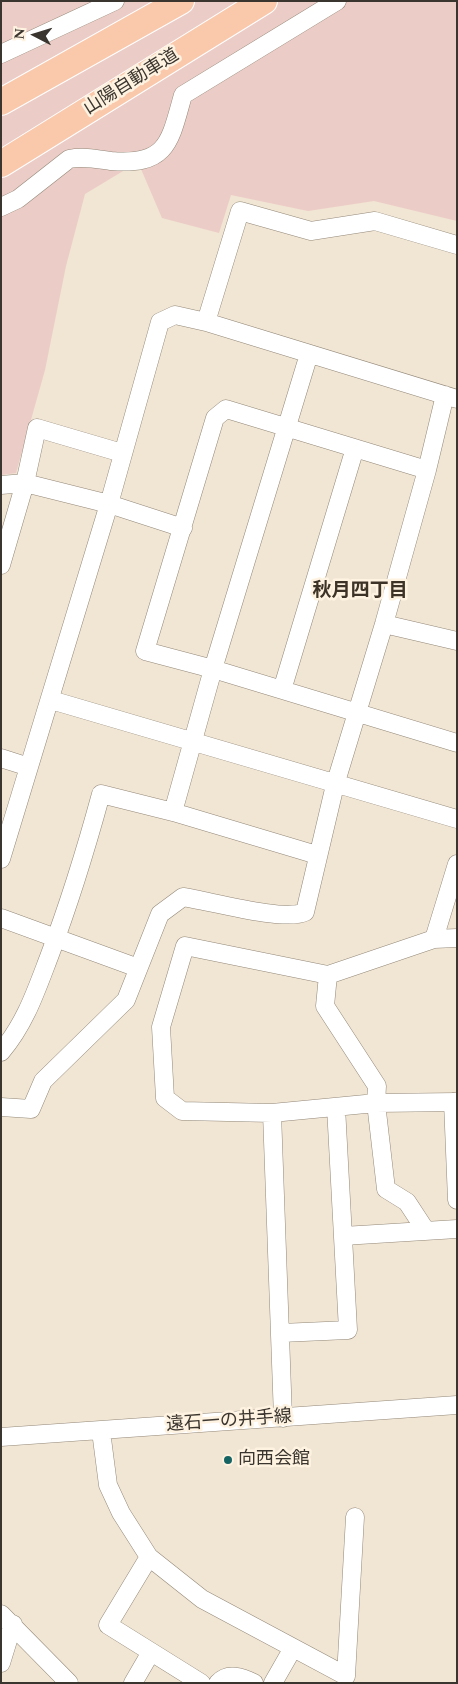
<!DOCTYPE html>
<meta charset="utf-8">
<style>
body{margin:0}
#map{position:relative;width:458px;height:1684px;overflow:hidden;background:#f1e5d4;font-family:Spectral,serif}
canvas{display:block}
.frame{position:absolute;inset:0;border:2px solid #3a352e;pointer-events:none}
.north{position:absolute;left:10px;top:10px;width:50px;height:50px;-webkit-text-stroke:4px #fef2e1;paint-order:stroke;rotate:275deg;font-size:14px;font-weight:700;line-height:20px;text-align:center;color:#3a352e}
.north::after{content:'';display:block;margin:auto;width:18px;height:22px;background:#3a352e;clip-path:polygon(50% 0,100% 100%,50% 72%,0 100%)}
</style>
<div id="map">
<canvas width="458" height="1684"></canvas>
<div class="frame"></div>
<div class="north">N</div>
</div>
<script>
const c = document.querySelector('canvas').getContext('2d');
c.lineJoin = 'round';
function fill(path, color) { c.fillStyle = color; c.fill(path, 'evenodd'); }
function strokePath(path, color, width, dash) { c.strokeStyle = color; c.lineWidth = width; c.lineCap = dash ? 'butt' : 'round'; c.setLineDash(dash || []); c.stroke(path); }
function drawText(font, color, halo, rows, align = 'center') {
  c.font = font + ' Spectral,"Noto Sans JP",serif'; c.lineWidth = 5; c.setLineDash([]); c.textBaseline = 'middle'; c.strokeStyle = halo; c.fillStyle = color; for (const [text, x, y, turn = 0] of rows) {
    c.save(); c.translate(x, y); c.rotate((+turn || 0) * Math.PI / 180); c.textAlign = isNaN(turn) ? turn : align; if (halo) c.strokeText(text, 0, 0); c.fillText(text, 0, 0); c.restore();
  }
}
const green = new Path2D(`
 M1,1H457V221L374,201L308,211L231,195L219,233L162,218L138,162L85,194L66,266L45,370L16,473L1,475Z`);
const minor = new Path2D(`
 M1,54L115,1
 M1,207L18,199L69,159C83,156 97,159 111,161C168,166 170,141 183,95L337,1
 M206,322L240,211L311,231L375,221L457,245
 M427,470L226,409L215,418L145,651L213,669L457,743
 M1,485L25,483L109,504L183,528
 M1,565L25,483L37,428L122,453
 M384,624L457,641
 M282,690L355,448
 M51,700L457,819
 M1,758L29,767
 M173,812L213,669L309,354
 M1,859L109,504L160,322L175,315L206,322L457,399
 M1,918L138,968
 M457,938L434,939L328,975L185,946L161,1027L165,1098L182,1111L272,1113L376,1103L457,1102
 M434,939L457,864
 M328,975L325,1006L377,1086L376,1103L386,1189L407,1202L426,1231
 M1,1052C25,1024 36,991 49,957C69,904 86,849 101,794L173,812L317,855
 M453,1102L457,1200
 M1,1107L31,1109L43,1081L126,1000L160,914L183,897C210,901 284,922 305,912L335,785L384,624L427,470L445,395
 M272,1113L283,1418
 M343,1236L457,1229
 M281,1333L348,1330L336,1107
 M101,1431L108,1485L121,1513L149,1557L202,1599L346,1676L355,1517
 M1,1437L457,1405
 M149,1557L108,1625L201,1683
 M1,1614L69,1683
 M1,1663L13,1624
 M133,1683L151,1652
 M218,1683C228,1672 242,1677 254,1683
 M273,1683L293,1648`);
const highway = new Path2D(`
 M1,102L181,1
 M1,164L264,1`);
const markers = [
 [228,1460,5,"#156463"]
];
const streetNames = [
 ["山陽自動車道",132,83,-32],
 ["遠石一の井手線",229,1422,-4]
];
const poiNames = [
 ["向西会館",238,1460]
];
const neighbourhoodNames = [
 ["秋月四丁目",360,592]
];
fill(green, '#ecccc7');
strokePath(minor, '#938878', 19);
strokePath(highway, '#fff', 28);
strokePath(minor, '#fff', 18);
strokePath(highway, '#fac9ac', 26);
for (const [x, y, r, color] of markers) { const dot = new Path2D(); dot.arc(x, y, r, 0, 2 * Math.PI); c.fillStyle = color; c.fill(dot); strokePath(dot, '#fef2e1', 2); }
drawText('18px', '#3a352e', '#fef2e1', streetNames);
drawText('18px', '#3a352e', '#fef2e1', poiNames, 'left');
drawText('bold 19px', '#3d3326', '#fef2e1', neighbourhoodNames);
</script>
